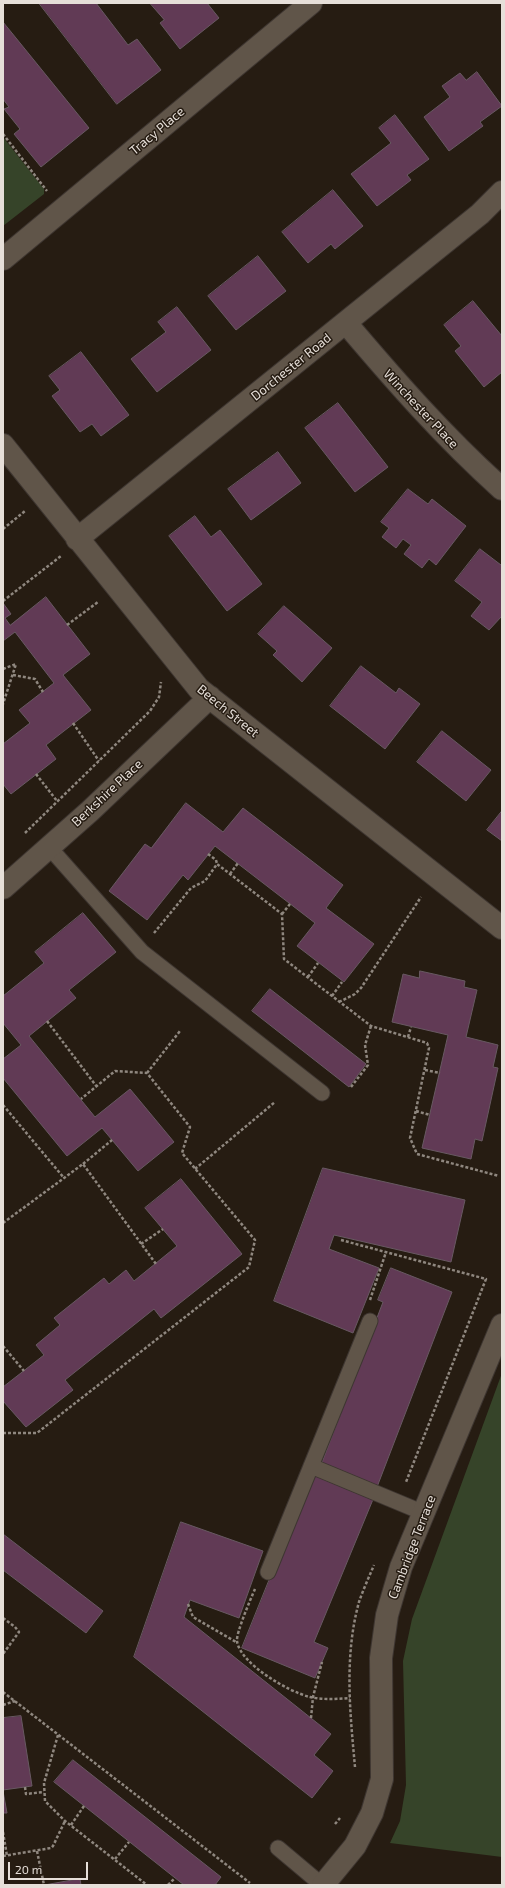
<!DOCTYPE html>
<style>
body{margin:0}
#map{position:relative;width:505px;height:1888px;overflow:hidden;background:#261c12;font-family:"Exo 2",sans-serif}
canvas{display:block}
.frame{position:absolute;inset:0;border:4px solid #e6dfd9;pointer-events:none}
.scale{position:absolute;left:8px;top:1862px;width:80px;height:18px;box-sizing:border-box;border:2px solid #e6dfd9;border-top:0;padding-left:5px;font-size:12px;line-height:14px;white-space:nowrap;color:#e6dfd9;-webkit-text-stroke:3px #261c12;paint-order:stroke}
</style>
<div id="map">
<canvas width="505" height="1888"></canvas>
<div class="frame"></div>
<div class="scale">20 m</div>
</div>
<script>
const c = document.querySelector('canvas').getContext('2d');
c.lineJoin = 'round';
function fill(path, color) { c.fillStyle = color; c.fill(path, 'evenodd'); }
function strokePath(path, color, width, dash) { c.strokeStyle = color; c.lineWidth = width; c.lineCap = dash ? 'butt' : 'round'; c.setLineDash(dash || []); c.stroke(path); }
function drawText(font, color, halo, rows, align = 'center') {
  c.font = font + ' "Exo 2",sans-serif'; c.lineWidth = 3; c.setLineDash([]); c.textBaseline = 'middle'; c.strokeStyle = halo; c.fillStyle = color; for (const [text, x, y, turn = 0] of rows) {
    c.save(); c.translate(x, y); c.rotate((+turn || 0) * Math.PI / 180); c.textAlign = isNaN(turn) ? turn : align; if (halo) c.strokeText(text, 0, 0); c.fillText(text, 0, 0); c.restore();
  }
}
const green = new Path2D(`
 M3,137L44,189V194L3,226Z
 M502,1373V1857L390,1843L400,1821L406,1785L403,1661L412,1619Z`);
const building = new Path2D(`
 M39,3H96L128,45L137,39L161,70L117,104Z
 M150,3H207L219,18L180,49L160,23L164,20Z
 M3,22L89,128L41,167L14,134L20,129L4,109L9,107L3,99Z
 M477,72L502,106L480,122L483,126L449,151L424,117L450,97L442,86L460,73L466,80Z
 M395,115L429,159L407,175L411,180L377,206L351,174L391,143L379,128Z
 M333,190L363,226L335,249L331,244L308,263L282,232Z
 M258,256L286,291L236,330L208,296Z
 M473,301L502,336V372L484,387L455,351L461,346L444,325Z
 M177,307L211,350L157,392L131,359L166,332L158,322Z
 M81,352L129,415L101,436L92,424L80,432L52,396L60,390L49,376Z
 M338,403L388,467L355,492L305,428Z
 M278,452L301,483L251,520L228,489Z
 M408,489L428,504L432,499L466,526L436,565L429,559L422,568L404,554L411,545L403,539L396,548L382,537L389,528L381,522Z
 M195,516L211,537L220,530L262,584L227,611L169,536Z
 M480,549L501,565L502,563V616L489,630L471,616L482,602L455,581Z
 M46,597L90,654L63,675L91,710L46,745L56,759L11,794L3,784V744L30,723L19,710L54,683L15,632L3,641V603L11,614L5,618L10,625Z
 M284,606L332,648L302,682L273,655L277,651L258,634Z
 M361,666L396,693L399,688L420,704L385,749L330,706Z
 M442,731L491,770L466,801L417,762Z
 M186,803L223,832L243,808L343,885L326,908L374,944L344,982L297,946L315,923L215,846L188,880L183,875L147,920L109,891L145,844L151,848Z
 M502,811V841L487,830Z
 M83,913L116,952L69,990L76,998L29,1036L95,1117L130,1089L174,1142L138,1171L102,1128L67,1156L3,1078V1059L21,1045L3,1023V996L44,963L35,952Z
 M420,971L465,981L464,987L477,990L466,1037L498,1045L493,1067L498,1068L482,1141L475,1139L471,1159L422,1148L448,1035L392,1022L403,974L419,978Z
 M270,989L366,1064L349,1087L252,1011Z
 M323,1168L465,1200L451,1262L334,1235L329,1249L379,1268L353,1333L274,1301Z
 M181,1179L242,1254L161,1318L154,1309L65,1380L73,1390L26,1427L3,1401V1387L44,1355L36,1345L60,1325L54,1318L104,1278L109,1284L126,1270L134,1281L177,1246L145,1208Z
 M391,1268L452,1292L377,1487L321,1465L383,1302L378,1300Z
 M313,1472L374,1497L314,1642L328,1648L315,1678L242,1648Z
 M181,1522L263,1551L239,1618L190,1600L184,1617L331,1734L314,1755L333,1771L312,1798L134,1657Z
 M3,1534L103,1611L86,1633L3,1570Z
 M21,1716L32,1786L3,1790V1718Z
 M73,1760L221,1877L215,1885H184L54,1782Z
 M3,1791L7,1813H3Z
 M80,1879L81,1885H43H44Z`);
const path = new Path2D(`
 M3,134L47,191
 M3,529L25,511
 M3,601L61,556
 M67,625L98,602
 M3,669L16,664L3,704
 M13,675L35,679L43,692
 M73,723L99,761
 M36,774L57,801
 M25,833L150,711L159,697L161,682
 M208,854L216,860L217,864
 M230,874L238,863
 M282,914L290,904
 M154,933L191,888L205,881L217,864L282,914L284,959L371,1026L427,1043L429,1048L410,1138L417,1154L499,1176
 M308,977L318,963
 M332,996L342,982
 M339,1002L355,994L361,988L421,897
 M47,1021L97,1087
 M408,1037L411,1027
 M425,1070L440,1073
 M147,1073L180,1031
 M351,1087L368,1065L365,1045L371,1026
 M3,1105L64,1178
 M416,1111L430,1115
 M83,1164L112,1140
 M195,1169L275,1102
 M3,1223L83,1164L156,1264
 M341,1240L486,1279L406,1482
 M141,1244L163,1229
 M370,1300L386,1252
 M3,1346L24,1371
 M3,1433H37L249,1267L255,1240L182,1153L190,1127L147,1073L115,1071L81,1099
 M255,1589C251,1598 236,1633 237,1641C240,1664 289,1692 310,1697C323,1700 337,1699 350,1698
 M188,1604L193,1617L236,1642
 M3,1618L15,1627L19,1632L3,1654
 M3,1692L250,1883
 M3,1705L15,1701
 M311,1718L313,1697L322,1662
 M58,1735L44,1783L45,1801L65,1821L147,1885
 M355,1767C350,1713 344,1656 359,1602C363,1590 369,1577 374,1565
 M25,1787L26,1794L44,1792
 M335,1824L340,1818
 M71,1825L84,1806
 M3,1832L7,1856
 M37,1851L44,1885
 M3,1856L51,1848L53,1846L65,1821
 M115,1859L129,1842
 M168,1885L175,1878`);
const lane = new Path2D(`
 M49,847L142,952L322,1093
 M311,1466L424,1513
 M268,1572L370,1321
 M278,1848L322,1885`);
const street = new Path2D(`
 M3,259L311,3
 M346,323C396,382 444,437 502,489
 M3,445L199,689L502,928
 M77,539L480,214L502,192
 M3,888L90,811L210,697
 M323,1885L355,1846L372,1813L382,1779L381,1658L387,1615L401,1567L502,1325`);
const streetNames = [
 ["Tracy Place",157,131,-40],
 ["Dorchester Road",291,367,-39],
 ["Winchester Place",421,409,47],
 ["Beech Street",228,711,39],
 ["Berkshire Place",107,793,-43],
 ["Cambridge Terrace",412,1547,-69]
];
fill(green, '#364429');
fill(building, '#613a55');
strokePath(building, '#685962', 1);
strokePath(lane, '#3e3631', 17);
strokePath(street, '#3e3631', 24);
strokePath(path, '#8f877f', 2.5, [3, 2]);
strokePath(lane, '#605549', 15);
strokePath(street, '#605549', 22);
drawText('13px', '#e6dfd9', '#261c12', streetNames);
</script>
